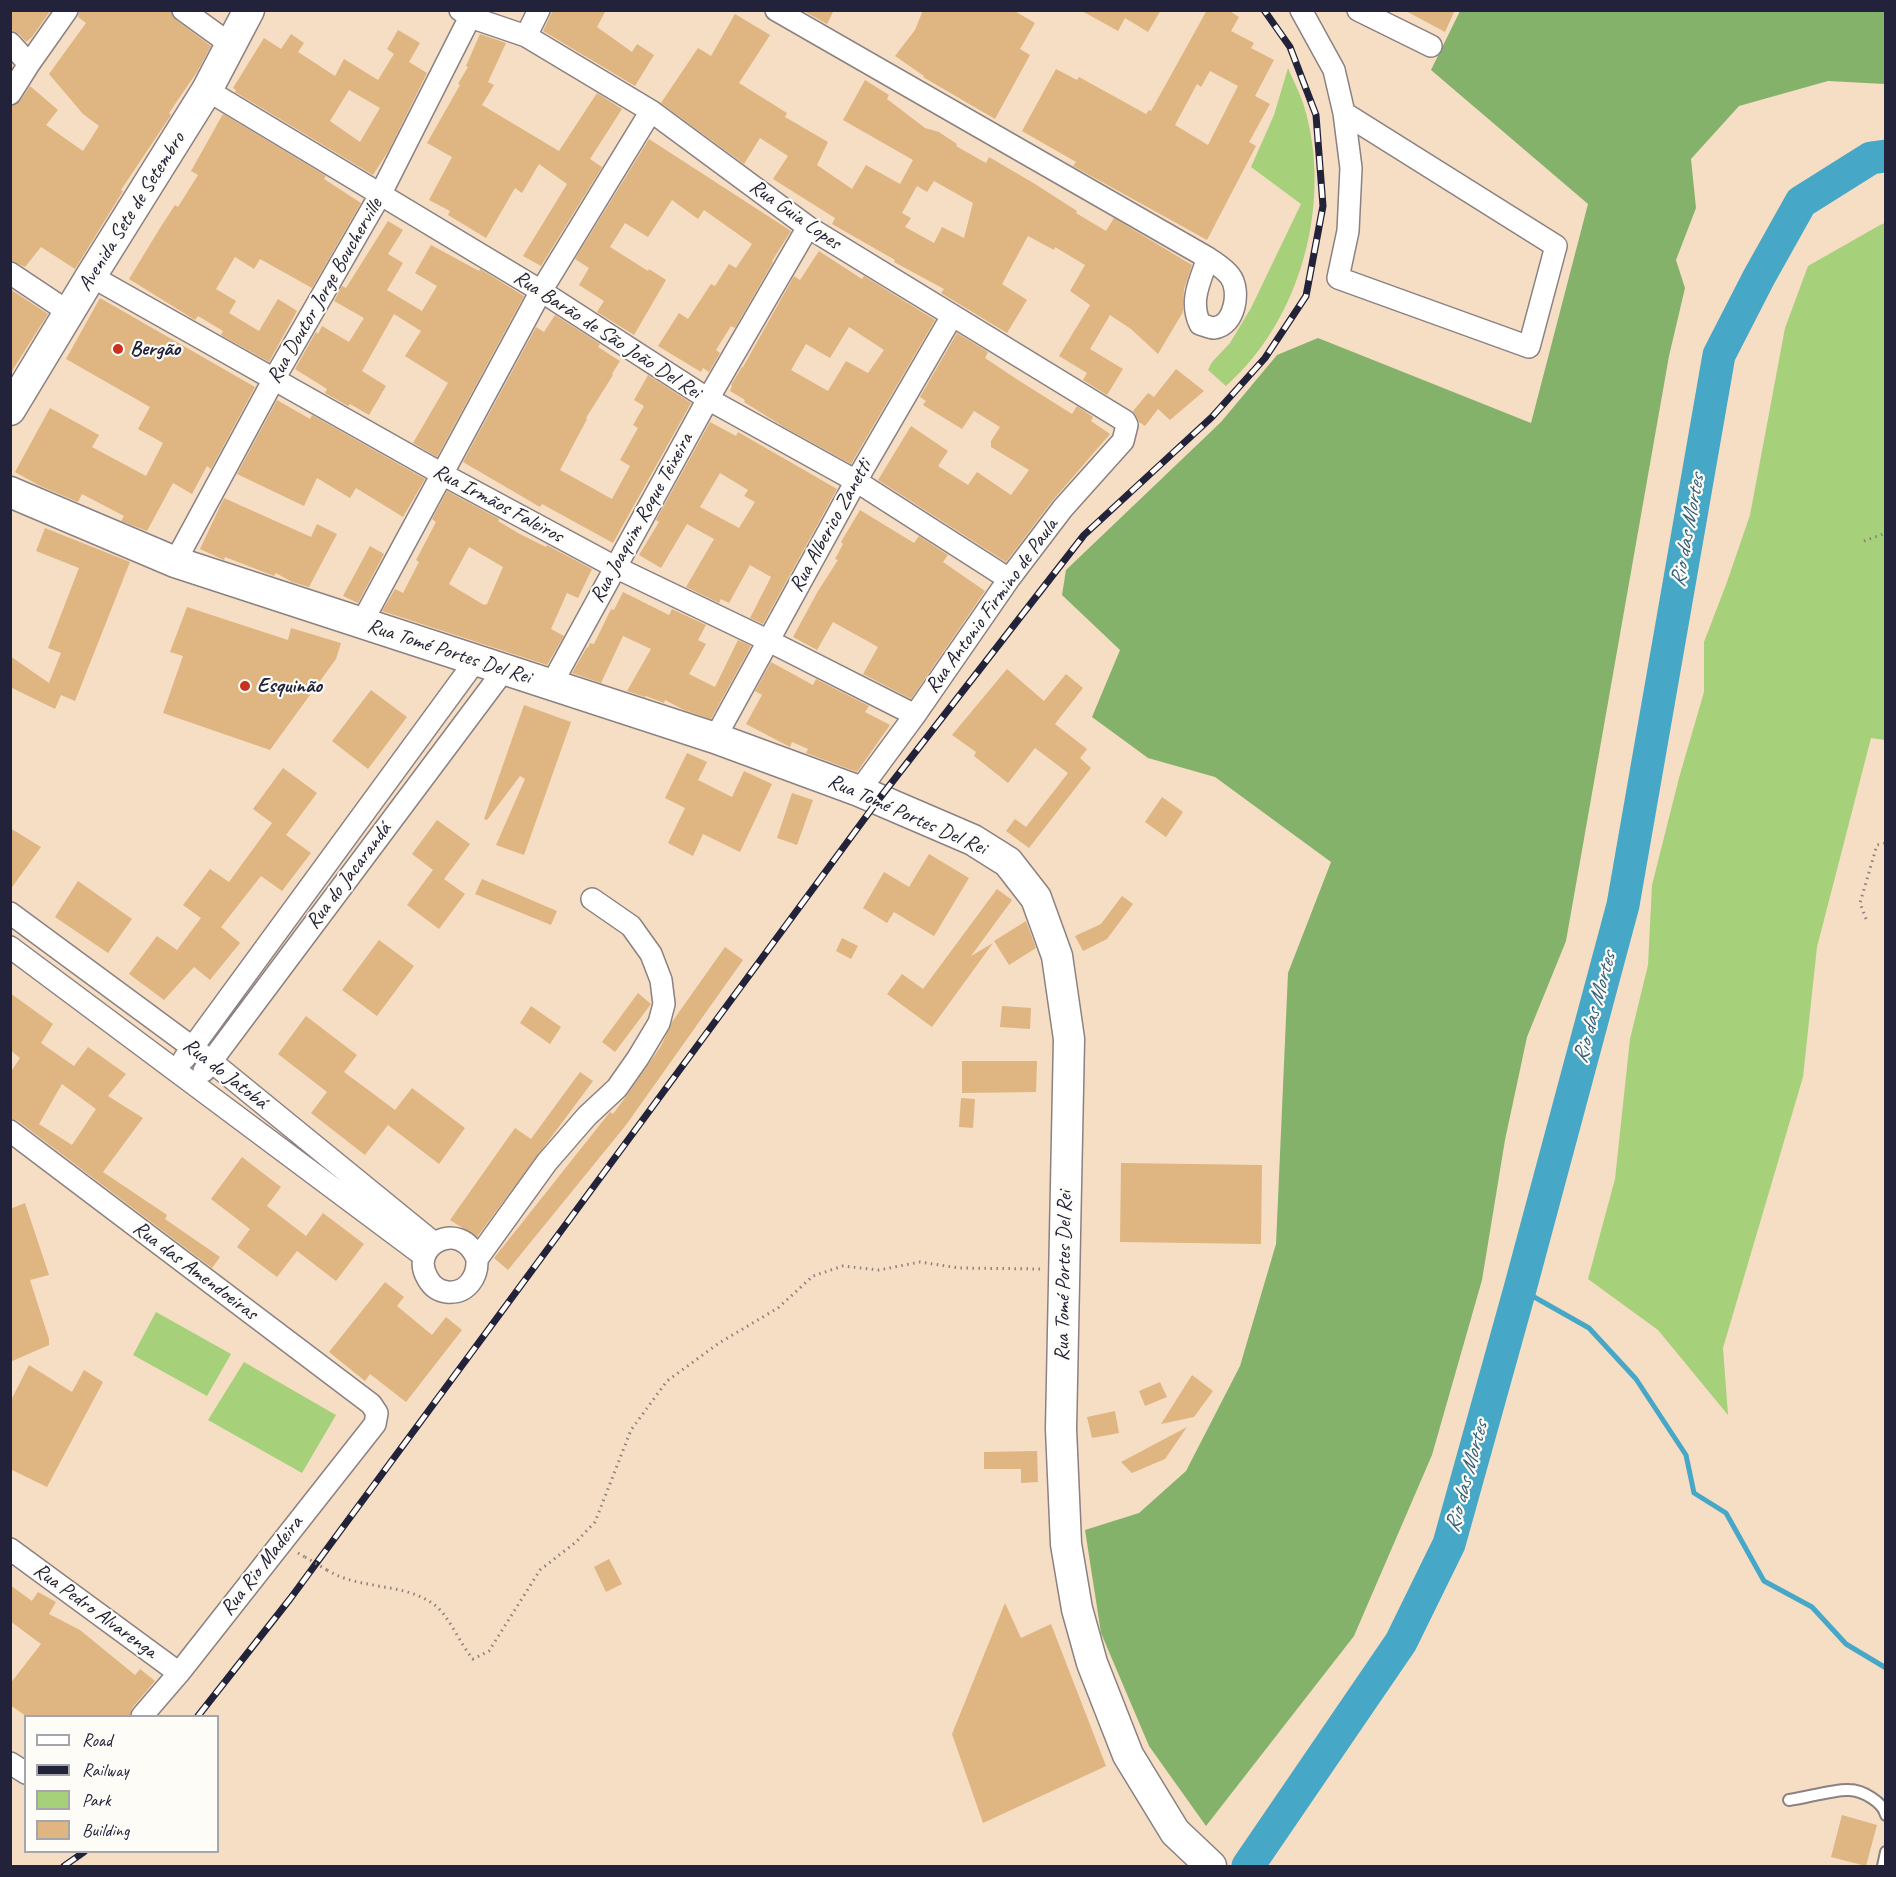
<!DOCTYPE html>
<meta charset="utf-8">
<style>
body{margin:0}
#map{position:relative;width:1896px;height:1877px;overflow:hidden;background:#f5dec4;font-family:Caveat,sans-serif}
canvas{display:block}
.frame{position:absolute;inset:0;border:12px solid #22223b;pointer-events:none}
.legend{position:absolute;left:24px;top:1715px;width:195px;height:138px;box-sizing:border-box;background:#fdfcf7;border:2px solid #a5a5ac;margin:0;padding:8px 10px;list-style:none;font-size:18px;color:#22223b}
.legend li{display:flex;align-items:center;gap:12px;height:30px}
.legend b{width:30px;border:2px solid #a5a5ac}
</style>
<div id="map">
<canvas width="1896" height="1877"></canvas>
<div class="frame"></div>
<ul class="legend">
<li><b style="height:8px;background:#fff"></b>Road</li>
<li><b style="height:8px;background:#22223b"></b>Railway</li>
<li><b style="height:16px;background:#a7d07b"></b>Park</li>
<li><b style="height:16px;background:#dfb581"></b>Building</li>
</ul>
</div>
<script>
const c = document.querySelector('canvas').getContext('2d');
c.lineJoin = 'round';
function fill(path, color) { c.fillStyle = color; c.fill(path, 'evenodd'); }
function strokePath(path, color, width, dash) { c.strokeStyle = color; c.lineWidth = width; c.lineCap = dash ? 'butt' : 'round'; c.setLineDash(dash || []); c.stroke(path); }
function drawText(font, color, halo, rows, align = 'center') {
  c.font = font + ' Caveat,sans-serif'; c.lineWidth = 4.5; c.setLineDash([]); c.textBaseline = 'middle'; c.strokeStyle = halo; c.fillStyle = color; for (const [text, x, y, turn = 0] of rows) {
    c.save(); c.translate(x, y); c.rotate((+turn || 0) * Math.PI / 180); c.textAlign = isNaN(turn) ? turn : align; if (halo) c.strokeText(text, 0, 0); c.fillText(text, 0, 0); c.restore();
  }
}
const green = new Path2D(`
 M1288,68C1293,80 1300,93 1304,106C1333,202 1301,320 1226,386L1208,370L1212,362L1230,343L1251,308L1301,204L1251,167L1274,115Z
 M1885,223V740L1871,738L1817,947L1803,1077L1723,1348L1728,1415L1658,1330L1588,1279L1615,1179L1630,1039L1648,965L1652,885L1679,778L1704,692V642L1727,582L1750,515L1785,328L1808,266L1880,225Z
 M156,1312L231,1354L207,1396L133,1355Z
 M244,1362L336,1415L302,1473L208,1420Z`);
const forest = new Path2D(`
 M1460,11H1885V84L1828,81L1739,106L1691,159L1696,208L1676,260L1685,288L1669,356L1566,941L1527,1037L1505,1140L1482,1280L1432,1455L1354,1636L1206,1826L1149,1746L1101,1633L1085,1530L1139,1513L1186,1471L1240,1366L1276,1244L1288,973L1331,862L1215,777L1148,758L1092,717L1120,650L1062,595L1066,570L1221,422L1277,355L1318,338L1531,423L1588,204L1431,70Z`);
const stream = new Path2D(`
 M1520,1289L1589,1328L1636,1379L1686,1455L1694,1493L1726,1513L1764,1581L1812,1607L1846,1644L1886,1668`);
const river = new Path2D(`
 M1248,1866L1401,1642L1449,1544L1520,1289L1623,905L1719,355L1759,277L1801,202L1871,158L1886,156`);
const building = new Path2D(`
 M10,10H51L32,37L26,42L19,34L10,29Z
 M80,10H171L176,20L211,46L197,72L169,113L171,115L121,190L123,191L75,269L41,247L25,267L10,260V107L20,101L30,86L58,110L46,125L83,151L99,126L83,114L49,74L86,23L78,17Z
 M553,10H606L597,27L632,52L637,44L654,55L635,86L543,31Z
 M802,10H834L827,24Z
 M923,10H1013L1035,23L1020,49L1030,55L995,119L923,77L924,76L895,56L915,30Z
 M1080,10H1161L1148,32L1125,18L1118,31Z
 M1207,10H1228L1239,17L1231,31L1254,43L1251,48L1274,60L1255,96L1270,104L1249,142L1256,146L1207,240L1073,166L1076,162L1022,131L1056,69L1077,80L1079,77L1146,114L1149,110L1151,111ZM1210,71L1238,86L1208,145L1175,125L1197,84L1201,87Z
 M1404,10H1455L1445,32Z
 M735,14L770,35L739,83L787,113L785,117L828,142L817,165L852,189L866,165L900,184L913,160L843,120L865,80L889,95L887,99L925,128L939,132L957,144L956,146L986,163L989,157L1035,184L1077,211L1076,213L1106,231L1114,218L1192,265L1184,289L1183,312L1158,354L1131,329L1110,315L1090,349L1123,369L1107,395L1083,380L1087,373L1059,356L1090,305L1070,291L1085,265L1055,247L1054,250L1028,236L1002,284L1027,300L1007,333L941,293L944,289L894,262L895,260L832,224L835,218L773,179L788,156L760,138L744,164L661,103L698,48L711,56ZM934,181L973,203L964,238L942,227L934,243L905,227L911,218L902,213L917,186L927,192Z
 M398,30L420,43L409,62L427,73L389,150L373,175L235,92L236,90L233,88L264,38L281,49L291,34L304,43L298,52L335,76L344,59L378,80L394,54L387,49ZM349,90L380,108L360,142L330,121Z
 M480,34L506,43L488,82L494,85L482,105L559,151L597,93L622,109L590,159L602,167L541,266L523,256L567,184L539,164L522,193L515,188L486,238L448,215L450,211L429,200L452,157L427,143L460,85L458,84L468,67L466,66Z
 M223,114L326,176L324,179L361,203L312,288L260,259L254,269L235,257L216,289L236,301L229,313L259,331L278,299L297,311L269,362L221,335L223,331L198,316L195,320L129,279L160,228L175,205L178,207L198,175L191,171Z
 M649,139L791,231L772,261L773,262L735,328L731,326L716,350L720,353L709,372L703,368L701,372L658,346L679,313L688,319L711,284L715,286L729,264L736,268L752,244L704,210L698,219L672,200L648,237L625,223L610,247L648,271L649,269L666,280L634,335L597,312L604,301L579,285L589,268L575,259Z
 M388,221L403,230L388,254L403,263L387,290L422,311L437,286L415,273L431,245L479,271L480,269L524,296L437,457L413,443L448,383L405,356L421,331L394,314L362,371L386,386L369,415L350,404L348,406L325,393L327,389L295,369L316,332L318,334L322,326L349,342L364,318L334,301L342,286L346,288Z
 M819,251L862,279L864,276L935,320L851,464L784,427L744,402L745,400L730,391L732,386L731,385L742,367H743L794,276L800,280ZM849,327L884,350L868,373L846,361L828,391L791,370L806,344L830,358Z
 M10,289L48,314L10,374Z
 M100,298L255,387L211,469L207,466L192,494L173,483L147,531L121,521L124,516L82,494L78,502L40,486L15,472L50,408L99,435L92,447L146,476L163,443L138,429L150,407L66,359Z
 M555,315L600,344L598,347L620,361L612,374L613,375L586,418L587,419L560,470L612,499L630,466L620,460L638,428L633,425L644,406L634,400L648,375L691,403L613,543L542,504L540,507L463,462L536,327L544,332Z
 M957,333L988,352L985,358L1018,380L1072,414L1077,406L1093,417L1091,421L1110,434L1053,500L1006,562L878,480L911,426L948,451L938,466L968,485L977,472L1011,495L1029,470L991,447V441L1000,427L974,411L962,429L923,405L926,401L920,397Z
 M1176,369L1204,391L1170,420L1158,409L1145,426L1139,422L1133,411L1148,393L1154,397Z
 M277,400L310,419L312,415L425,479L403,517L356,488L350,498L317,478L304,506L237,474Z
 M710,422L736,436L738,432L837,489L763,624L750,618L771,577L750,565L729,603L721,599L719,603L686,587L714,539L687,524L661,568L639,555L659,522L656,520ZM720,473L748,490L744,496L755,502L739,528L700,507Z
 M447,491L499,519L498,521L518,533L546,547L547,545L556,550L592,569L578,598L567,593L551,629L564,636L547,665L382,611L395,589L403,593L419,562L416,560L436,522L432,519ZM469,547L503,567L487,604L484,605L449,584Z
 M224,498L311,537L317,524L337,534L309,587L292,582L276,573L274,576L225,557L224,560L200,549Z
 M860,510L914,543L919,536L948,555L943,562L985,591L911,699L863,674L878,647L833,622L817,650L793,637L818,591L838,560L835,559L843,544L841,542Z
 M45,528L130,562L75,701L61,695L55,709L10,687V656L49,683L61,653L48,648L79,568L36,551Z
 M370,546L384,554L358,603L343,596Z
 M623,592L669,615L672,609L706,625L698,640L706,644L689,674L715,687L738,640L751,646L711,719L684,710L665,700L664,703L646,696L645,697L627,691L651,649L623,636L601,683L572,673L587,647L588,648L590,643L594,644L611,609L614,610Z
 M187,607L288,640L291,628L341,643L336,659L270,750L163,713L183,656L170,652Z
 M771,662L813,685L816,679L869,706L865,712L890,725L857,772L806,753L808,749L792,742L790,747L746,724L762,695L755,691Z
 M1007,669L1044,701L1066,674L1083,688L1055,724L1087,749L1080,758L1091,768L1029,848L1006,831L1015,819L1026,827L1068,773L1035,748L1008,783L974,756L976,752L952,735Z
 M371,690L407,717L368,769L332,741Z
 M524,705L571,722L524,855L496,845L525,779L520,776L487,820L484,819Z
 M687,753L707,762L698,780L732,797L744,771L772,784L740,852L703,834L693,856L668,843L685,808L665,798Z
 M283,768L317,793L286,835L311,853L282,891L261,876L221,927L240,943L210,980L194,967L164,1000L129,974L157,936L177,950L201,918L183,905L210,869L229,882L272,823L253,809Z
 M792,793L813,800L797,845L777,838Z
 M1162,797L1183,812L1166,837L1145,822Z
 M437,820L470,844L444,879L465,894L439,929L407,905L433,870L412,854Z
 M10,828L41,847L10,890Z
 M929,854L969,878L934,936L894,912L887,923L863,908L884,872L909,887Z
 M482,879L557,911L551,925L475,894Z
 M78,881L132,919L108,953L55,917Z
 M997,889L1012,900L971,956L993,943L932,1027L887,994L902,974L923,989Z
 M1122,896L1133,904L1107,939L1083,951L1075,936L1101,924Z
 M1026,921L1036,948L1009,965L994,941Z
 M842,938L858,946L851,959L836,951Z
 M379,940L414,966L377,1016L342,990Z
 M725,947L743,960L626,1125L508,1270L494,1258L610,1112L613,1114L627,1095L661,1046L672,1022Z
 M10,993L53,1024L41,1043L74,1066L88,1047L126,1074L108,1096L143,1118L103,1172L167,1215L165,1219L220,1257L212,1268L18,1121L10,1118V1073L20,1058L10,1050ZM62,1084L96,1109L72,1145L39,1124Z
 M638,993L651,1004L615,1052L602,1042Z
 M531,1006L561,1027L550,1044L520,1023Z
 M1002,1006L1031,1008L1030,1029L1000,1027Z
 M306,1016L357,1055L344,1072L395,1110L412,1088L465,1128L439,1164L388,1125L365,1155L311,1113L327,1092L278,1054Z
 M962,1061H1037L1036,1092L962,1093Z
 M580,1072L593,1081L477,1237L450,1220L515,1128L531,1139Z
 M961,1098L975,1099L973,1128L959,1127Z
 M242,1157L281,1187L267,1206L306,1236L323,1213L364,1244L336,1281L297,1251L277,1277L237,1247L250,1229L211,1199Z
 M1121,1163L1262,1165L1261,1244L1120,1242Z
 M25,1203L49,1275L30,1280L49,1339V1345L10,1362V1209Z
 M385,1282L404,1297L397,1306L432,1335L446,1317L462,1330L406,1402L370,1374L365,1381L329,1352Z
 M29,1365L72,1392L84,1370L103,1382L47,1487L10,1469V1402Z
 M1192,1375L1213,1391L1194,1417L1161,1424Z
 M1160,1382L1167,1397L1145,1406L1139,1391Z
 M1115,1411L1119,1433L1092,1438L1087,1417Z
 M1187,1427L1165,1459L1132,1473L1121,1462Z
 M1037,1451L1038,1482L1021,1483V1469H984V1452Z
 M609,1559L622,1584L606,1592L594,1567Z
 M10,1585L32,1601L38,1592L56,1602L49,1614L80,1630L135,1675L140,1669L155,1681L132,1708L130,1716H26L10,1705V1684L41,1644L10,1621Z
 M1005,1603L1021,1638L1051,1624L1106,1766L983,1823L952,1734Z
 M1842,1815L1877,1825L1866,1866L1831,1857Z`);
const path = new Path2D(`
 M1864,541L1886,533
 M1866,919L1860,903L1877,845L1886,843
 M298,1553L305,1557
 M327,1570C359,1590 400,1582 432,1603C449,1614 459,1643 473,1659L489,1651L540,1570L576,1542L595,1522L631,1430L667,1381L719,1343L778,1308L813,1276L843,1266L879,1270L920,1262L959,1268L1042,1269`);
const lane = new Path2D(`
 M1789,1800C1805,1798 1835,1789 1849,1790C1862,1790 1883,1802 1886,1815
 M1883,1866L1886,1852`);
const street = new Path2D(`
 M183,10L230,44
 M460,10L470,17L526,36L651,111L808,227L1125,421L1127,425L1123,441L1063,508L1009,579L915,715L859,791
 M776,10L1208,258C1215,263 1225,269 1230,276C1241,290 1235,326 1214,328C1210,328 1204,325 1200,324C1189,301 1200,281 1208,258
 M1301,10L1334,70L1344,113L1351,168L1348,231L1338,278L1529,347L1556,246L1344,113
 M1358,10L1431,46
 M526,36L539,10
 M10,43L29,64
 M207,90L541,291L708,399L856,481L1009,579
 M10,94L29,64L67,10
 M10,273L70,313
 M91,276L442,474L615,567L767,640L915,715
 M175,562L274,379L380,195L470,17
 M361,624L541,291L651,111
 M551,685L708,399L808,227
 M715,738L856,481L952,316
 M10,913L212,1062L434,1243
 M10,947L424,1256
 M184,1059L476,660
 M204,1071L504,670
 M10,1131L371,1404L377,1413L375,1424L179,1673L142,1716
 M477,1259C461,1217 407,1246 428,1279C432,1286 438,1291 447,1292C467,1294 478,1277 477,1259L547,1162L587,1116L617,1088L638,1058L659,1023L664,1004L661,980L651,954L631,926L592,899
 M10,1549L179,1673
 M10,1763L26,1773`);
const secondary = new Path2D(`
 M10,410L91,276L207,90L249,10
 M10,492L175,562L715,738L859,791L973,840L1008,862L1036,898L1057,956L1069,1039L1061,1429L1066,1544L1077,1609L1092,1663L1128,1755L1175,1832L1211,1866`);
const rail = new Path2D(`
 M198,1716L290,1599L879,799L1084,535L1212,417L1265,358L1306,296L1323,206L1316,115L1290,47L1264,10
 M64,1866L84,1852`);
const pathBridge = new Path2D(`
 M305,1557L327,1570`);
const markers = [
 [118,349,6,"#c8321e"],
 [245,686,6,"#c8321e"]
];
const streetNames = [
 ["Avenida Sete de Setembro",132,212,-58],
 ["Rua Guia Lopes",795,215,35],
 ["Rua Doutor Jorge Boucherville",325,291,-60],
 ["Rua Barão de São João Del Rei",607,335,33],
 ["Rua Irmãos Faleiros",498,504,28],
 ["Rua Joaquim Roque Teixeira",642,518,-61],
 ["Rua Alberico Zanetti",831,526,-61],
 ["Rua Antonio Firmino de Paula",992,606,-54],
 ["Rua Tomé Portes Del Rei",449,652,18],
 ["Rua Tomé Portes Del Rei",907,815,24],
 ["Rua do Jacarandá",349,876,-53],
 ["Rua do Jatobá",225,1074,38],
 ["Rua das Amendoeiras",195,1271,37],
 ["Rua Tomé Portes Del Rei",1064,1276,-89],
 ["Rua Rio Madeira",262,1566,-52],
 ["Rua Pedro Alvarenga",95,1611,36]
];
const poiNames = [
 ["Bergão",130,349],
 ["Esquinão",257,686]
];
const waterNames = [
 ["Rio das Mortes",1688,531,-80],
 ["Rio das Mortes",1595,1008,-75],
 ["Rio das Mortes",1467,1477,-75]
];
fill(green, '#a7d07b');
fill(forest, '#85b26b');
strokePath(stream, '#46a7c6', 5);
strokePath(river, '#46a7c6', 33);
fill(building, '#dfb581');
strokePath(lane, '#8c8080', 14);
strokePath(street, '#8c8080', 24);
strokePath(secondary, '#8c8080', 33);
strokePath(path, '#8c8080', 3, [1.5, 4.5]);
strokePath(lane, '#fff', 10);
strokePath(street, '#fff', 21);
strokePath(secondary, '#fff', 30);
strokePath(rail, '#22223b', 7);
strokePath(rail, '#fdfcf7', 4.5, [14]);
strokePath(pathBridge, '#8c8080', 3, [1.5, 4.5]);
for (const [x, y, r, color] of markers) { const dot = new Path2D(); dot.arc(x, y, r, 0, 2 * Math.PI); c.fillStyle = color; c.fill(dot); strokePath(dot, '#fdfcf7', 2); }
drawText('21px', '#22223b', '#fdfcf7', streetNames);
drawText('bold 21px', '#22223b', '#fdfcf7', poiNames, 'left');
drawText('italic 22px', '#325e7a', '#fdfcf7', waterNames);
</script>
